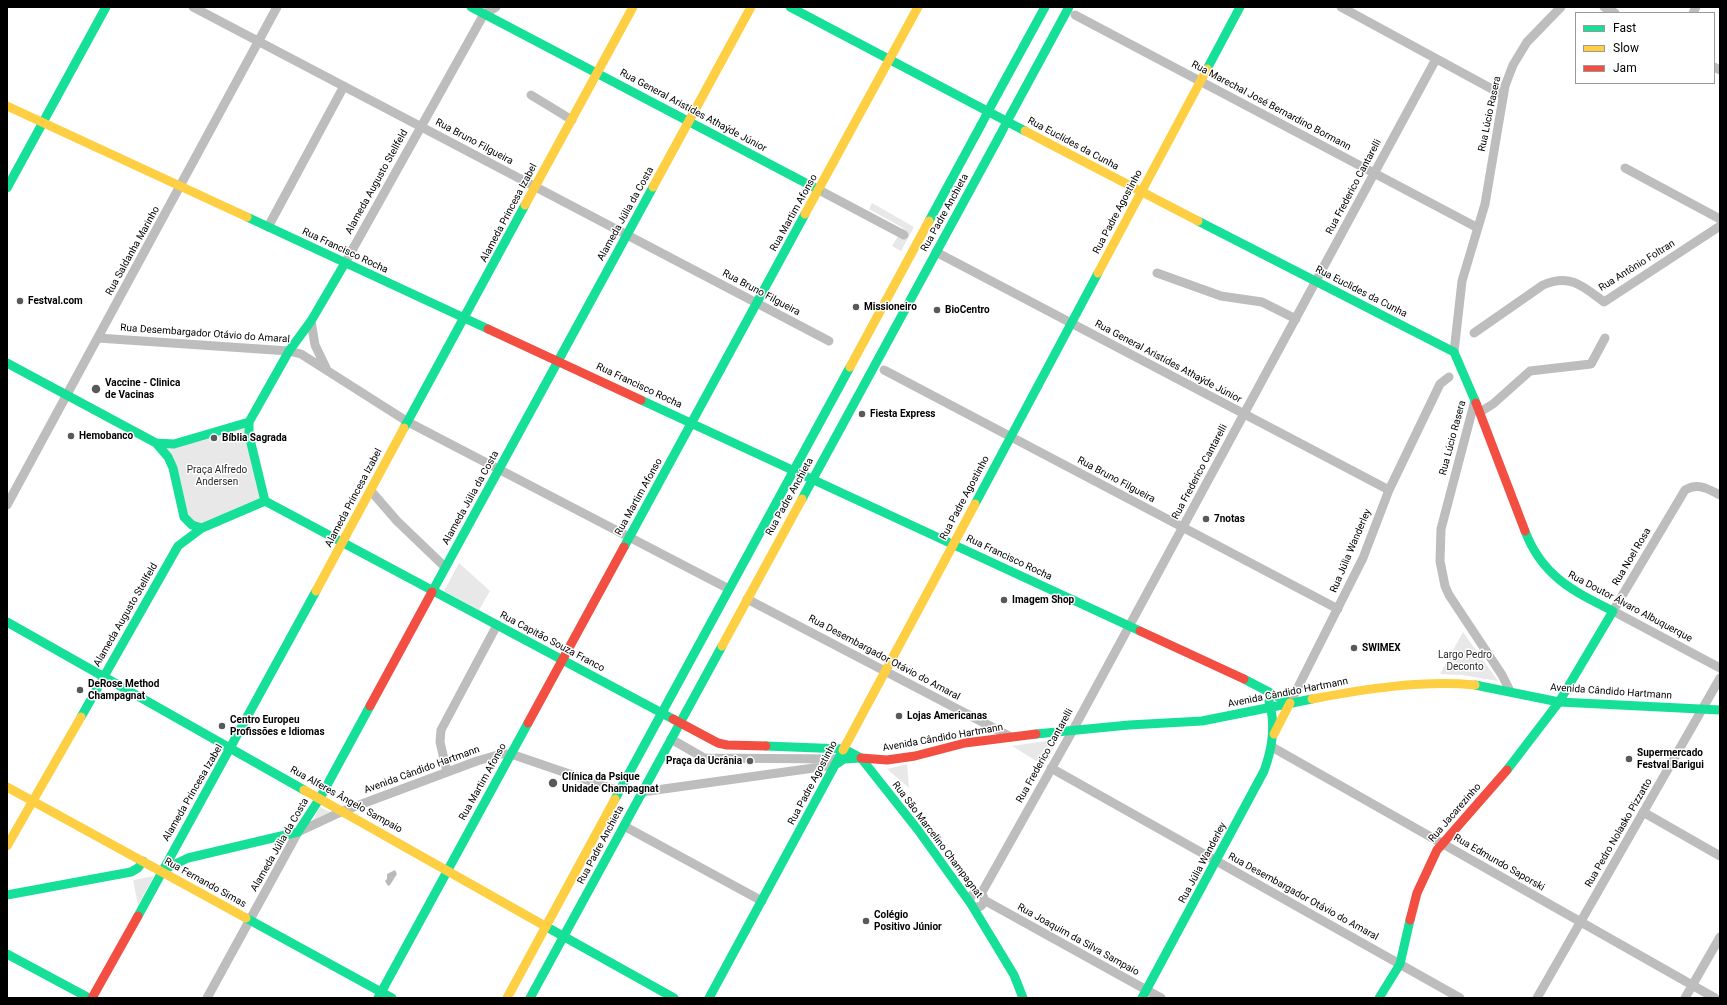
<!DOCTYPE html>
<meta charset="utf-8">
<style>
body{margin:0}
#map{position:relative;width:1727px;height:1005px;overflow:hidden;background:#fff;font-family:Roboto,sans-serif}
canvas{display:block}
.frame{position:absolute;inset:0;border:8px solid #000;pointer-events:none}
.legend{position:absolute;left:1575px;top:12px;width:140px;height:72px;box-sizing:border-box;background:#fff;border:1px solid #999;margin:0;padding:5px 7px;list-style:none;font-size:12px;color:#000}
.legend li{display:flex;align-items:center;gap:8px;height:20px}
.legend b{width:20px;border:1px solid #999}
</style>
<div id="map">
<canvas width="1727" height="1005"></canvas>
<div class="frame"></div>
<ul class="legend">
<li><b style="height:5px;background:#16e098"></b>Fast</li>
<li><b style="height:5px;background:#ffcf43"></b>Slow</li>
<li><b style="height:5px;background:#f24e42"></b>Jam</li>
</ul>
</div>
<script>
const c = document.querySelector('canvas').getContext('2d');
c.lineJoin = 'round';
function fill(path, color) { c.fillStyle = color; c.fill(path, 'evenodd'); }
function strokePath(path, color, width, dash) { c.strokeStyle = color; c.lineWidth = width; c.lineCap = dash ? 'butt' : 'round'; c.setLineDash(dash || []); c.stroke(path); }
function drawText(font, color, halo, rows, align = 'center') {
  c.font = font + ' Roboto,sans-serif'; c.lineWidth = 3; c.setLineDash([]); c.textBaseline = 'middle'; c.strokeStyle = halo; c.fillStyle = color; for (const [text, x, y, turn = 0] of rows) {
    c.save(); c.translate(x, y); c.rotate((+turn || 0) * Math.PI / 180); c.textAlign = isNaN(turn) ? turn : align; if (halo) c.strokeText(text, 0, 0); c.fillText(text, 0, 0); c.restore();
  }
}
const green = new Path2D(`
 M872,203L914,227L901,251L892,246L903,228L869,209Z
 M243,425L265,501L202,528L190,524L162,444Z
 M459,563L490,591L479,610L444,591Z
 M1463,632L1498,681L1462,675L1440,674Z
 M1059,739L1043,765L1012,746Z
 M907,764L909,788L887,769Z
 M320,807L330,812L313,820Z
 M154,876L138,905L133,880Z`);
const water = new Path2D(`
 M395,870L397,874L390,885L388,886L385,881L387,879V874Z`);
const street = new Path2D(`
 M193,7L829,341
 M1341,7L1503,95
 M1604,7L1615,13
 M1693,13L1696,7
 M484,14L496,7
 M1075,15L1478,228
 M1714,67L1720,70
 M531,95L572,120
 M1625,168L1720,219
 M819,190L904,235
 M268,227L344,86
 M936,252L1389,490
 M345,263L484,14
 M1157,273L1221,296L1262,302L1296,319
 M311,321L315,345L327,370
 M1474,333L1543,285C1570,273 1583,286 1604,302L1720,226
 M98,338L289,351L301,354L408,422L729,589
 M1454,352L1462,281L1485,204L1505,86L1513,65L1527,42L1561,7
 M884,370L1338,609
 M1475,400L1441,529L1440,561L1445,586L1449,595L1502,675L1510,691
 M1480,412L1493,404L1530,371L1591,364L1605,338
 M371,491L397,521L445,567
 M1720,495C1708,489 1698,482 1685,490L1613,611L1720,668
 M7,505L277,7
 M747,599L1011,737
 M1290,703L1363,558L1389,490L1440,384L1449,377
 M671,739L704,758L838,759
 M1272,747L1715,998
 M1051,768L1460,998
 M447,772L440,742L441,730L497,625
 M642,792L835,765
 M1643,812L1720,856
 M624,826L762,901
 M970 900a7 7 0 1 1 14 0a7 7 0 1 1-14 0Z
 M981,894L1073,730L1436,59
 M984,900L1161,998
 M207,998L298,832L343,811L477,761L501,754H511L619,791
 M1537,998L1720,678
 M1685,998L1720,937`);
const fast = new Path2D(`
 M471,7L819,190
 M790,7L1025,131
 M1207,69L1240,7
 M992,104L1045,7
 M1011,114L1069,7
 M7,188L106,7
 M247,217L488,329
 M929,221L981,125
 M1198,221L1454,352L1476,403
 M7,363L156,443L174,444L249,422
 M641,400L1140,631
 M404,428L525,205
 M156,443L168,457L173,468L184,517L192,525L202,528L265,501
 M802,499L1000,135
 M265,501L673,719
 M265,501L249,435V422L289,351L311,321L345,263
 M975,504L1098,273
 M624,547L805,214
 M432,592L653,187
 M7,622L304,790
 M1244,679L1290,703
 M1475,685L1559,702L1720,710
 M81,717L178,546L202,528
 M1036,734L1129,725L1202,721L1312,699
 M766,746L844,749L861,758L918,830L971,904L1014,975L1023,998
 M835,765L844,759L861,758
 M1507,770L1559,702L1613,611C1573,591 1542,576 1525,531
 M615,799L850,367
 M161,871L188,858L298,832L320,798L370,706
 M7,895L131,872L138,868L143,861
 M138,916L316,591
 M246,918L392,998
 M545,926L674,998
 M7,954L89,998
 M378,998L528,723
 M530,998L722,646
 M709,998L843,750
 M1142,998L1264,771C1273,747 1276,725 1269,701
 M1379,998L1400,964L1410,920`);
const slow = new Path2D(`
 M7,106L247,217
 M1025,131L1198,221
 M653,187L751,7
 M525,205L633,7
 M805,214L918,7
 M1098,273L1207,69
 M850,367L929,221
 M316,591L404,428
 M722,646L802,499
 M1312,699C1365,689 1421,680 1475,685
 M1274,734L1290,703
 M843,750L975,504
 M7,787L246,918
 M304,790L545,926
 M7,846L81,717
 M507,998L615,799`);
const jam = new Path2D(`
 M488,329L641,400
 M1476,403L1525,531
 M1140,631L1244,679
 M370,706L432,592
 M673,719L718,743L727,745L766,746
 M528,723L624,547
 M861,758L887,760L915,756L965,743L1036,734
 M1410,920L1417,893L1437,850L1507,770
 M92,998L138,916`);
const fastBridge = new Path2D(`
 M981,125L992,104
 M1000,135L1011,114`);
const markers = [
 [20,301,4,"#595959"],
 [856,307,4,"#595959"],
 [937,310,4,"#595959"],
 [96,389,5,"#595959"],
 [862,414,4,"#595959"],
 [71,436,4,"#595959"],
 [214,438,4,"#595959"],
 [1206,519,4,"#595959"],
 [1004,600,4,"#595959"],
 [1354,648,4,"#595959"],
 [80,690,4,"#595959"],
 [899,716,4,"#595959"],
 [222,726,4,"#595959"],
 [1629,759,4,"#595959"],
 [750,761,4,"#595959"],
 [553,783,5,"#595959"],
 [866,921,4,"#595959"]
];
const streetNames = [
 ["Rua Marechal José Bernardino Bormann",1271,106,28],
 ["Rua General Aristides Athaýde Júnior",693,111,28],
 ["Rua Lúcio Rasera",1490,114,-78],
 ["Rua Bruno Filgueira",474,142,28],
 ["Rua Euclides da Cunha",1073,144,28],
 ["Alameda Augusto Stellfeld",377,182,-61],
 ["Rua Frederico Cantarelli",1354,187,-62],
 ["Rua Padre Agostinho",1118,212,-62],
 ["Alameda Princesa Izabel",509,213,-62],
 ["Rua Martim Afonso",794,213,-61],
 ["Rua Padre Anchieta",945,213,-61],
 ["Alameda Júlia da Costa",626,214,-61],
 ["Rua Saldanha Marinho",133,251,-61],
 ["Rua Francisco Rocha",345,251,25],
 ["Rua Antônio Foltran",1637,266,-32],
 ["Rua Euclides da Cunha",1361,292,27],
 ["Rua Bruno Filgueira",761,293,28],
 ["Rua Desembargador Otávio do Amaral",205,334,4],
 ["Rua General Aristides Athaýde Júnior",1168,362,28],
 ["Rua Francisco Rocha",639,386,25],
 ["Rua Lúcio Rasera",1453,438,-75],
 ["Rua Frederico Cantarelli",1200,472,-62],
 ["Rua Bruno Filgueira",1116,480,28],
 ["Rua Martim Afonso",639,497,-61],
 ["Rua Padre Anchieta",790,497,-61],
 ["Alameda Princesa Izabel",354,498,-62],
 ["Alameda Júlia da Costa",471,498,-61],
 ["Rua Padre Agostinho",965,498,-62],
 ["Rua Júlia Wanderley",1351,551,-67],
 ["Rua Noel Rosa",1632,557,-59],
 ["Rua Francisco Rocha",1009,558,25],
 ["Rua Doutor Álvaro Albuquerque",1630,607,28],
 ["Alameda Augusto Stellfeld",126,615,-60],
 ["Rua Capitão Souza Franco",552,642,28],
 ["Rua Desembargador Otávio do Amaral",884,658,28],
 ["Avenida Cândido Hartmann",1611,692,4],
 ["Avenida Cândido Hartmann",1288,693,-11],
 ["Avenida Cândido Hartmann",943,738,-10],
 ["Rua Frederico Cantarelli",1045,756,-61],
 ["Avenida Cândido Hartmann",422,770,-20],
 ["Rua Martim Afonso",483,782,-61],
 ["Rua Padre Agostinho",813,783,-62],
 ["Alameda Princesa Izabel",193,793,-60],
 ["Rua Alferes Ângelo Sampaio",346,800,29],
 ["Rua Jacarezinho",1455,813,-49],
 ["Rua Pedro Nolasko Pizzatto",1619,833,-60],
 ["Rua São Marcelino Champagnat",937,840,53],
 ["Alameda Júlia da Costa",280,845,-60],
 ["Rua Padre Anchieta",601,845,-62],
 ["Rua Júlia Wanderley",1203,863,-62],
 ["Rua Edmundo Saporski",1499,863,30],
 ["Rua Fernando Simas",205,883,29],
 ["Rua Desembargador Otávio do Amaral",1303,897,29],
 ["Rua Joaquim da Silva Sampaio",1078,940,29]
];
const poiNames = [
 ["Festval.com",28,301],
 ["Missioneiro",864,307],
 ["BioCentro",945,310],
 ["Vaccine - Clinica",105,383],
 ["de Vacinas",105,395],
 ["Fiesta Express",870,414],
 ["Hemobanco",79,436],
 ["Bíblia Sagrada",222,438],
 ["7notas",1214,519],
 ["Imagem Shop",1012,600],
 ["SWIMEX",1362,648],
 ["DeRose Method",88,684],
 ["Champagnat",88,696],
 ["Lojas Americanas",907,716],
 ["Centro Europeu",230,720],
 ["Profissões e Idiomas",230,732],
 ["Supermercado",1637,753],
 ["Festval Barigui",1637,765],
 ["Praça da Ucrânia",742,761,"right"],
 ["Clínica da Psique",562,777],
 ["Unidade Champagnat",562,789],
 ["Colégio",874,915],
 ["Positivo Júnior",874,927]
];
const parkNames = [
 ["Praça Alfredo",217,470],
 ["Andersen",217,482],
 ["Largo Pedro",1465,655],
 ["Deconto",1465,667]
];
fill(green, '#e8e8e8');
fill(water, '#bababa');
strokePath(street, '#bdbdbd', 9);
strokePath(fast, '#16e098', 9);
strokePath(slow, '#ffcf43', 9);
strokePath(jam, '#f24e42', 9);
strokePath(fastBridge, '#16e098', 9);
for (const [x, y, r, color] of markers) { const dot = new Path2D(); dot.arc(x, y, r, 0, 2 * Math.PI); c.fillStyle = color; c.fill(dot); strokePath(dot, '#fff', 1.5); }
drawText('10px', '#000', '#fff', streetNames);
drawText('bold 10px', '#000', '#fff', poiNames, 'left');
drawText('10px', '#2c2c2c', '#fff', parkNames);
</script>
